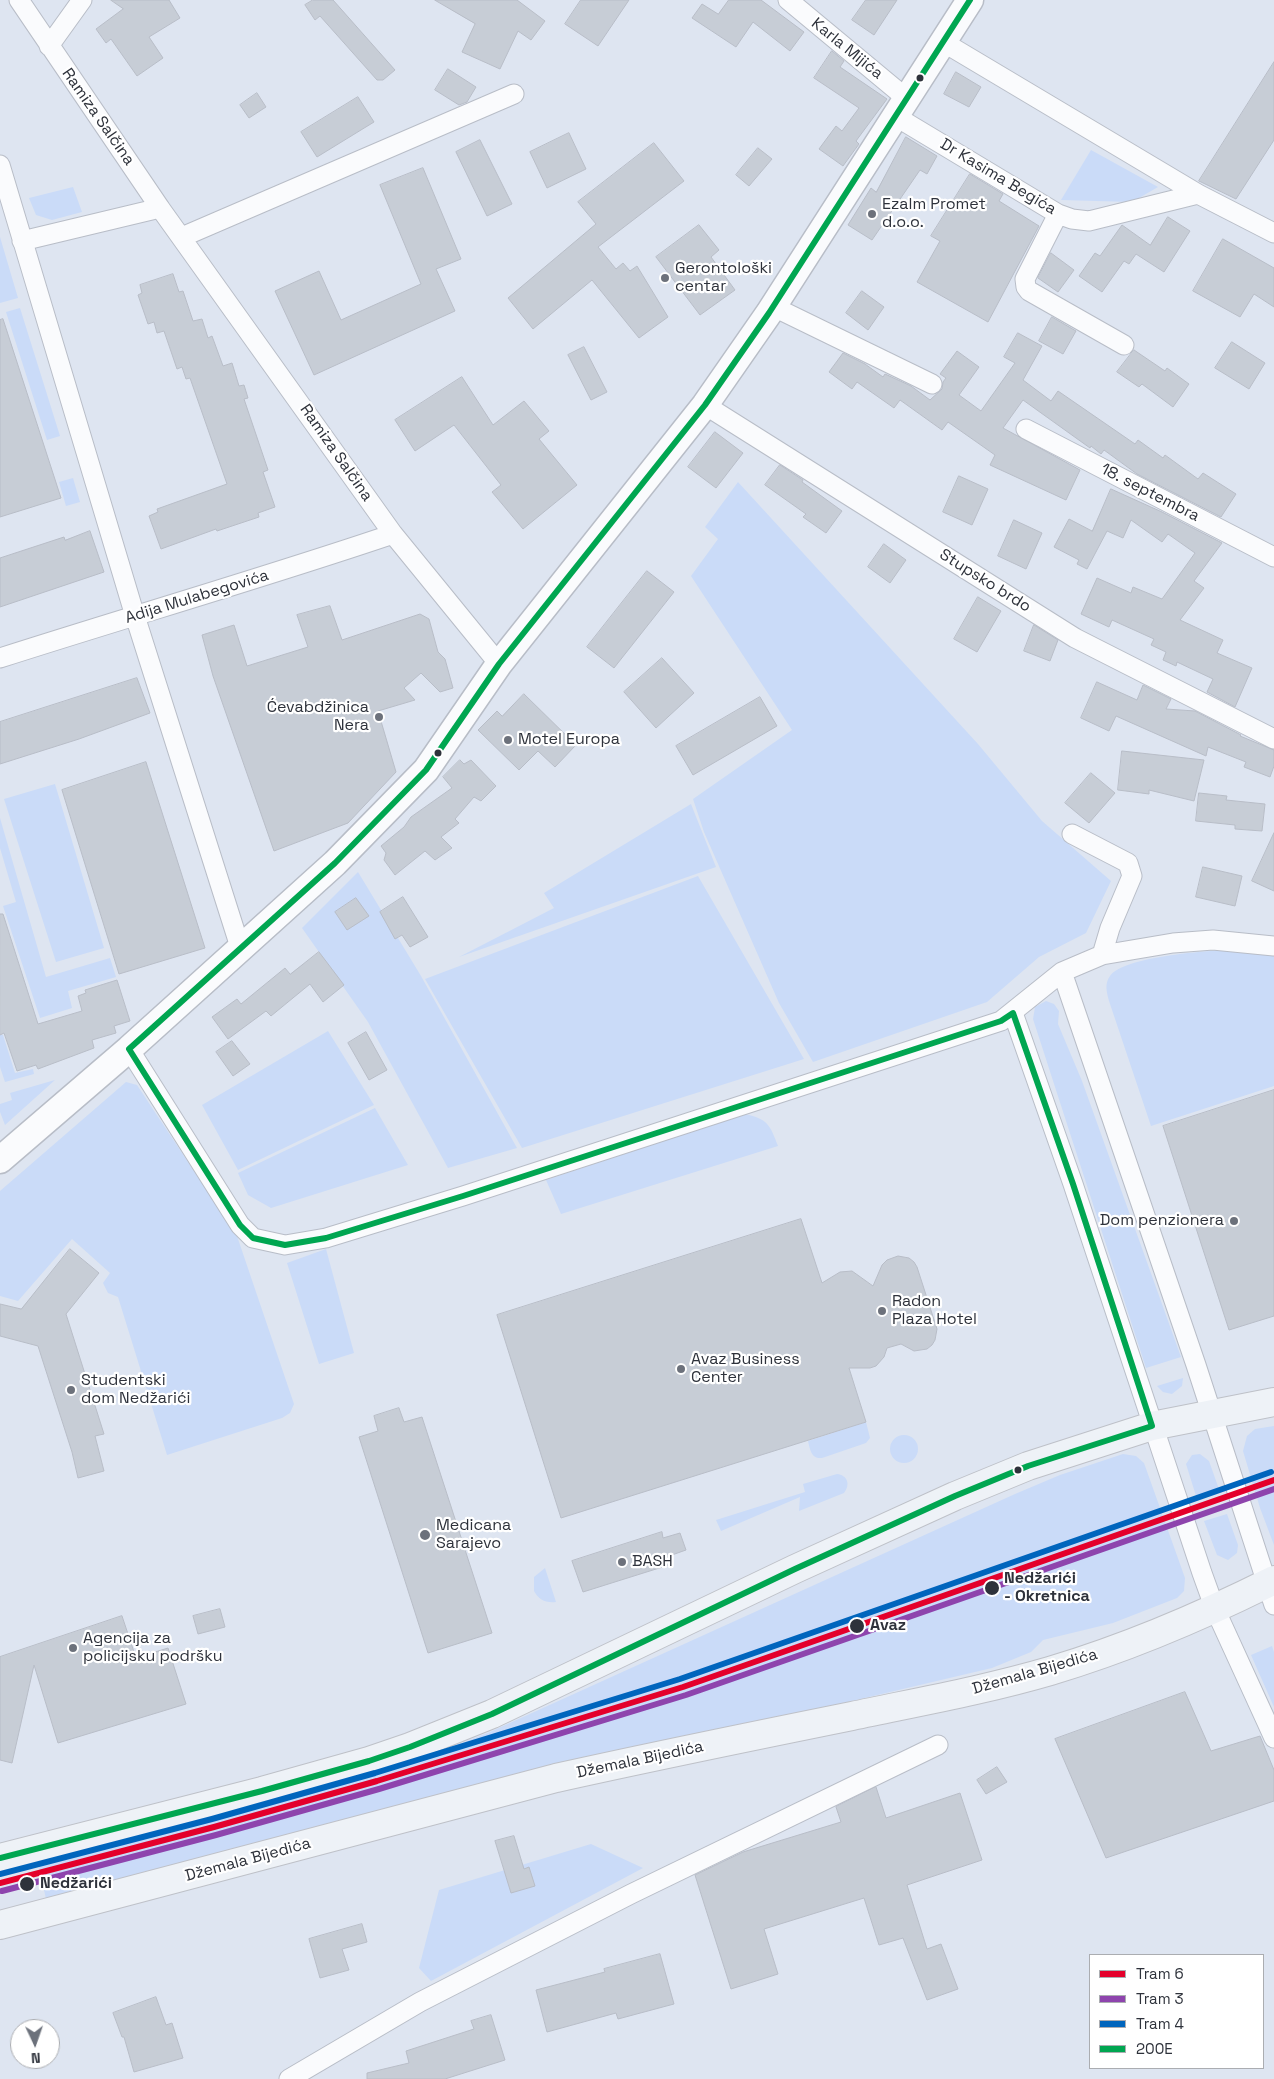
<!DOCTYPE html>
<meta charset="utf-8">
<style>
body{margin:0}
#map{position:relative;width:1274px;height:2079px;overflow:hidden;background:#dee5f1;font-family:"Space Grotesk",sans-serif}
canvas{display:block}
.legend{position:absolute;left:1089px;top:1954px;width:175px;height:115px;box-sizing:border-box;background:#fff;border:1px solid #abadb1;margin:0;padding:6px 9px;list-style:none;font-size:15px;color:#2e323b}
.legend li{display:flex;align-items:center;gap:10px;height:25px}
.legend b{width:25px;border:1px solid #abadb1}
.north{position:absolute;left:10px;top:2019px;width:50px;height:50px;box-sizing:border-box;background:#fff;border:1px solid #abadb1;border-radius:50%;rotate:177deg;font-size:14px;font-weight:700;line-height:20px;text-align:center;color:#2e323b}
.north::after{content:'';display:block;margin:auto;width:18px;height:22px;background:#6c717b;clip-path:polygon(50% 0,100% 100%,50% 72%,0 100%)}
</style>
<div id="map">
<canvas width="1274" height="2079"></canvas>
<ul class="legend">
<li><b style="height:6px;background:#e4002b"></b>Tram 6</li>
<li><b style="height:6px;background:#8e44ad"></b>Tram 3</li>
<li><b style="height:6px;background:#0065bd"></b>Tram 4</li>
<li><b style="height:6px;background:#00a651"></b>200E</li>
</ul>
<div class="north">N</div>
</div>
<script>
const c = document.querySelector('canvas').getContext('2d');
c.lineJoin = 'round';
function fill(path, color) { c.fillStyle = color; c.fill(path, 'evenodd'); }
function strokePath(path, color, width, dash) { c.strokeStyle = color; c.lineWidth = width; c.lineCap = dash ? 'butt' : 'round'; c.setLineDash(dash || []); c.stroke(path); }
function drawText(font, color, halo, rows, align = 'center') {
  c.font = font + ' "Space Grotesk",sans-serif'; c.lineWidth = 4.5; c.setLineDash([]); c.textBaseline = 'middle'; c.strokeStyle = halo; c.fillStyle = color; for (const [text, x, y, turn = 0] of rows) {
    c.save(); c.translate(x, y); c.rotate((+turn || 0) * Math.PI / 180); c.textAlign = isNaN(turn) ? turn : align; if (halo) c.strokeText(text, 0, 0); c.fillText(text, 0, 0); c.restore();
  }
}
const green = new Path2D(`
 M1091,150L1158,187L1132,202L1061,200Z
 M73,187L82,212L52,220L36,215L29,198Z
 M0,237L18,298L0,303Z
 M20,308L60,436L47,440L6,312Z
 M73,478L80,502L66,506L59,482Z
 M738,482L978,744L1042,821L1111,881L1086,933L1039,957L987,1002L813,1062L779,1003L704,832L693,799L792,730L691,576L718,539L705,527Z
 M55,784L104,948L56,962L4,799Z
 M691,804L716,867L459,957L554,908L544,893Z
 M0,818L46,977L110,958L116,977L68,991L72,1008L40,1018L3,906L16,902L0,848Z
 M358,872L421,976L517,1148L448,1168L368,1022L302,928Z
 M698,876L804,1059L522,1148L425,979Z
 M1222,950L1274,954V1086L1151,1126L1109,1001C1107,993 1104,984 1110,976C1124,957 1198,952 1222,950Z
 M1046,1001L1054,1004L1059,1011L1058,1024L1082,1081L1181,1357L1146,1368L1033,1019L1035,1007Z
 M328,1031L374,1105L238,1170L202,1105Z
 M0,1035H3L15,1073L33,1069L34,1074L5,1082L0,1067Z
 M55,1080L5,1125L0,1112V1104L12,1100L10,1093Z
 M126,1082L137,1085L237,1236L294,1404L290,1413L282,1418L167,1455L118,1297L108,1293L103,1283L110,1273L72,1239L18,1301L0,1296V1191Z
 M375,1108L408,1165L271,1208L248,1195L238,1173Z
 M745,1114C768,1119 770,1125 778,1146L561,1214L546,1180Z
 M326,1249L354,1353L319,1364L287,1263Z
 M1183,1378L1182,1386L1172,1394L1163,1392L1157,1386Z
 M866,1422L870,1438L866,1443L822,1458C811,1459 810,1449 808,1441Z
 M1274,1426V1545L1260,1508L1243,1451L1247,1436L1255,1429Z
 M890 1449a14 14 0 1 1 28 0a14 14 0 1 1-28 0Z
 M1123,1454L1136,1456L1144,1463L1185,1578L1184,1591L1177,1598L1113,1623L1043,1640L1031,1652L992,1668L733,1729L46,1899L39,1867L392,1770L490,1732L1015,1494L1060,1475Z
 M1200,1454L1209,1461L1220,1492L1197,1499L1186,1464L1192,1455Z
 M837,1474C847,1475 851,1484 844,1493L799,1511L800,1497L721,1531L716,1520L805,1492L803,1484Z
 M1227,1514L1238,1545L1237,1553L1228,1560L1217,1555L1204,1521Z
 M545,1568L556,1602C545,1603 539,1600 534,1591V1577Z
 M1272,1646L1274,1652V1707L1251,1655Z
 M591,1844L643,1868L431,1981L419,1968L439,1890Z`);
const building = new Path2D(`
 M111,0H169L180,18L149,37L163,58L137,76L111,39L106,43L96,29L123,9Z
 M313,0H333L395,70L383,80H377L320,16L315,20L305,5Z
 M435,0H517L545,21L531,40L518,31L500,69L462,52L475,24Z
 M581,0H629L598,46L565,24Z
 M729,0H761L804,32L790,51L753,22L736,47L692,18L702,4L718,14Z
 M866,0H897L874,35L852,20Z
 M832,51L844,61L840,67L887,99L856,141L859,144L843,166L819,149L836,126L842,131L859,108L814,78Z
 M1274,62V140L1236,199L1199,181Z
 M448,69L476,87L467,102L459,105L435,90Z
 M956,72L981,87L969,107L944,94Z
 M257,93L266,107L249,118L240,105Z
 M358,97L374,122L317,157L301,132Z
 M569,133L586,169L547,188L530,152Z
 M906,137L937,156L927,174L920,170L872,240L848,225L871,188L876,192Z
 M480,140L512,204L487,216L456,152Z
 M654,143L684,181L598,247L616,269L623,263L630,271L637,266L668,317L639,338L592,280L533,329L508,298L596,224L578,202Z
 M758,148L772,159L749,186L736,175Z
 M423,168L461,259L436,269L455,311L314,375L275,291L319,271L341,320L421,284L380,185Z
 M970,174L1003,194L999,201L1039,226L988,322L917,282L940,241L931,236Z
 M1168,217L1190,231L1164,272L1136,254L1129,264L1124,261L1102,292L1079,276L1095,253L1100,256L1122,225L1150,245Z
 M699,225L719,250L711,257L735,290L700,315L656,257Z
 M1223,239L1274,268V307L1254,294L1240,317L1193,291Z
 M1051,253L1074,270L1058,292L1038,278Z
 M173,274L179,292L183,291L193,321L202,319L208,338L212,336L223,366L232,363L239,386L244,385L248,398L244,399L268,470L263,472L275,507L258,513L259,517L217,531L216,529L161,549L149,516L158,512L157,509L227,484L190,378L186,379L182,367L177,369L164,331L157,333L154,322L148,324L138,295L142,293L140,285Z
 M862,291L884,307L868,330L846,313Z
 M1052,317L1076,331L1063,354L1039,341Z
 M3,319L61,498L0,517V320Z
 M1018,333L1042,346L1023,380L1051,401L1058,391L1135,444L1138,440L1163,458L1165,455L1198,479L1203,473L1236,494L1221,517L1137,474L1104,450L1101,454L1091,446L1090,448L1023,400L1003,428L1080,470L1066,500L990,465L995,455L948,422L942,430L900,400L894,408L857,382L852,389L829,372L843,353L865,364L883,377L885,374L911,386L930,400L942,389L943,382L946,378L940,374L957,351L979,367L959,395L981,411L1015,363L1004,357Z
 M1232,342L1265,363L1249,389L1215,368Z
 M584,347L607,392L591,400L568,355Z
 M1134,350L1165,371L1167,368L1189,384L1173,407L1142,384L1139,387L1117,372Z
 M462,377L493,425L524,401L549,431L539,439L577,485L523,529L492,492L501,485L454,425L415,451L395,420Z
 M715,432L743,453L716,488L688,467Z
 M780,465L803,480L802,482L842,511L826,533L803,517L806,514L765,485Z
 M959,476L988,489L972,525L943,512Z
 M1111,489L1162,512L1222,543L1194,581L1204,588L1180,620L1223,640L1217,653L1252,668L1235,707L1207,692L1213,679L1177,662L1176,666L1163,660L1166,652L1151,645L1154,639L1112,620L1109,627L1081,614L1097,578L1131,593L1133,587L1162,599L1195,553L1168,534L1162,542L1131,520L1123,538L1107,531L1087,569L1077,564L1079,560L1054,547L1069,519L1092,531Z
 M1014,520L1042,533L1026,569L998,556Z
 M90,531L104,572L0,607V558L64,537L65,540Z
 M884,544L906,560L890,583L868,567Z
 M647,571L674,592L614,668L587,647Z
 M978,597L1001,611L977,652L954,639Z
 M330,606L342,640L420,614L429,619L438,652L445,659L453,688L440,692L421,673L404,688L415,700L378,711L396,772L348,823L274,851L213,676L202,635L234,625L247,666L308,647L297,615Z
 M1034,625L1058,640L1050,661L1024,651Z
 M662,658L694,693L656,728L624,692Z
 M137,678L150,713L79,739L0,764V722Z
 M1097,682L1137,700L1143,685L1171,699L1166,709L1195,711L1241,735L1240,736L1274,750V766L1270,777L1244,767L1246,762L1208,747L1206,756L1116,716L1109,731L1081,718Z
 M524,694L576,745L555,767L538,751L519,770L478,730L497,711L502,716Z
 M760,697L777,726L693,775L676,746Z
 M1122,751L1204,760L1194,801L1149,790V794L1118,790Z
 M460,760L464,764L471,760L496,786L481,801L474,797L455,819L459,823L441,837L452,848L435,860L425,851L395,875L384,860L386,853L381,846L404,827L411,817L452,788L443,777Z
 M146,762L205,948L119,974L62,790Z
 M1091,773L1115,793L1089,823L1065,803Z
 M1199,793L1227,796L1226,800L1265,804L1262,831L1235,829V825L1196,821Z
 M1274,833V891L1252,881Z
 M1203,867L1242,876L1235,906L1196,897Z
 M403,897L428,937L410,947L402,935L395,939L380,912Z
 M356,898L369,916L347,930L335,912Z
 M0,914H3L38,1024L82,1011L78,996L86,993L85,990L117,980L130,1021L114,1026L116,1033L92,1040L94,1048L38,1069L36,1065L17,1071L4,1033L0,1035Z
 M319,952L344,985L323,1002L310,984L271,1016L266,1011L228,1039L212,1017L237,999L241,1004L285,968L290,974Z
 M366,1032L387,1070L369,1080L348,1043Z
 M232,1041L250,1064L233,1076L216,1052Z
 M1274,1090V1316L1229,1330L1163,1126Z
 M801,1219L822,1283L840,1272L852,1271L873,1286L882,1265L887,1260L898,1256L909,1258L914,1262L917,1267L937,1329L935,1340L932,1345L927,1349L914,1351L901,1344L887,1348L884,1357L876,1366L870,1368H849L866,1422L561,1518L497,1315Z
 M70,1249L99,1273L66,1314L104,1434L95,1436L104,1471L78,1478L72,1452L38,1346L0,1336V1304L21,1309Z
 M399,1408L404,1422L422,1417L492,1633L428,1653L359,1437L378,1431L374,1416Z
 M662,1532L663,1538L680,1533L686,1550L669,1556L672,1564L583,1592L572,1561Z
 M220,1609L225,1627L198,1634L193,1616Z
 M122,1616L136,1658L168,1648L186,1704L58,1743L34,1665L12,1763L0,1760V1657Z
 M1185,1692L1211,1751L1260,1736L1274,1770V1801L1106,1858L1055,1739Z
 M997,1767L1007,1782L986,1794L977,1780Z
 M876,1787L886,1818L960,1793L982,1860L907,1885L927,1949L941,1944L958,1989L927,2000L903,1938L879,1945L864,1898L764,1929L778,1974L731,1989L695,1875L743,1852L841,1822L836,1807Z
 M514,1836L524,1869L529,1867L535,1886L511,1893L495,1841Z
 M362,1924L367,1942L342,1949L349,1970L320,1978L309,1939Z
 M660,1954L674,2004L618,2019L616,2013L547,2032L536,1990L605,1972L604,1969Z
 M156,1997L166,2025L172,2023L183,2058L134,2072L124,2037H122L113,2013Z
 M491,2015L505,2060L445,2079H367V2073L409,2063L406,2051L474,2029L471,2021Z`);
const street = new Path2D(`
 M19,0L160,208L393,534L499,664
 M788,0L906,98
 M943,42L1198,194
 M49,46L82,0
 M895,116L1058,214L1072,219L1089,221L1198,194L1274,233
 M0,165L135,616L240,947
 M1058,214L1025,279L1026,287L1029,291L1124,345
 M182,237L514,94
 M22,241L160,208
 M769,313L776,308L932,384
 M705,405L1075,638L1274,739
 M1026,429L1274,557
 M0,658C131,616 263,578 393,534
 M1072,834L1128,863L1132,876L1110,928L1102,955
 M1062,972L1196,1365L1274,1605
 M1013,1013L1073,1184L1202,1573L1215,1609L1274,1738
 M129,1049L240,1225L253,1238L285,1245L326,1238L463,1196L1001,1021L1062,972L1102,955L1173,943L1213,940L1274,946
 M289,2079L420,2002L631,1894L938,1745`);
const secondary = new Path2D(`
 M0,1160L129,1049L335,863L426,770L499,664L705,405L769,313L970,0`);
const primary = new Path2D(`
 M0,1858L262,1791L369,1761L410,1747L492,1714L795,1569L955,1496L1028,1466L1152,1426L1274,1402
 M0,1925L556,1778C655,1756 753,1736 852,1716C918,1702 985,1690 1050,1671C1127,1648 1202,1616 1274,1580`);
const bus1 = new Path2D(`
 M0,1858L262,1791L369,1761L410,1747L492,1714L795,1569L955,1496L1028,1466L1152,1426L1073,1184L1013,1013L1001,1021L463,1196L326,1238L285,1245L253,1238L240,1225L129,1049L335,863L426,770L499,664L705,405L769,313L970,0`);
const tram1 = new Path2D(`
 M0,1883L214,1827L377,1781L683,1687L1274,1480`);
const tram2 = new Path2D(`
 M2,1891L216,1835L379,1789L686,1695L1274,1489`);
const tram3 = new Path2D(`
 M0,1874L212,1819L375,1773L680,1679L1271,1472`);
const markers = [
 [920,78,4.5,"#2e323b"],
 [872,214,5,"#6c717b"],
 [665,278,5,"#6c717b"],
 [379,717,5,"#6c717b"],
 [508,740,5,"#6c717b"],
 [438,753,4.5,"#2e323b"],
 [1234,1221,5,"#6c717b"],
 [882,1311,5,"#6c717b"],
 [681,1369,5,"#6c717b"],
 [71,1390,5,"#6c717b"],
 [1018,1470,4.5,"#2e323b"],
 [425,1535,6,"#6c717b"],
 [622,1562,5,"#6c717b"],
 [992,1588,8,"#2e323b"],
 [857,1626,8,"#2e323b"],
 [73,1648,5,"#6c717b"],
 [27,1884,8,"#2e323b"]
];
const streetNames = [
 ["Karla Mijića",847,49,39],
 ["Ramiza Salčina",98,117,55],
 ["Dr Kasima Begića",998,177,31],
 ["Ramiza Salčina",336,453,55],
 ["18. septembra",1150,493,27],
 ["Stupsko brdo",985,581,32],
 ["Adija Mulabegovića",197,597,-17],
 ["Džemala Bijedića",1035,1672,-16],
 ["Džemala Bijedića",640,1760,-12],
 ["Džemala Bijedića",248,1860,-15]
];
const poiNames = [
 ["Ezalm Promet",882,205],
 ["d.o.o.",882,223],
 ["Gerontološki",675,269],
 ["centar",675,287],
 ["Ćevabdžinica",369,708,"right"],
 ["Nera",369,726,"right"],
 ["Motel Europa",518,740],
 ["Dom penzionera",1224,1221,"right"],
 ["Radon",892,1302],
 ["Plaza Hotel",892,1320],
 ["Avaz Business",691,1360],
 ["Center",691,1378],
 ["Studentski",81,1381],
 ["dom Nedžarići",81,1399],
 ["Medicana",436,1526],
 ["Sarajevo",436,1544],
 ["BASH",632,1562],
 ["Agencija za",83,1639],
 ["policijsku podršku",83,1657]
];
const stopNames = [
 ["Nedžarići",1004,1579],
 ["- Okretnica",1004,1597],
 ["Avaz",870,1626],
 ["Nedžarići",40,1884]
];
fill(green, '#cadbf8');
fill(building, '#c7cdd6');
strokePath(building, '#b8bdc7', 1);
strokePath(street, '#b8bdc7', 21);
strokePath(secondary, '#b8bdc7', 29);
strokePath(primary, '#bec1c8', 30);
strokePath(street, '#fafbfd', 19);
strokePath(secondary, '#fafbfd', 26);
strokePath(primary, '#eef2f7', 28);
strokePath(bus1, '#00a651', 6);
strokePath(tram1, '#e4002b', 6);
strokePath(tram2, '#8e44ad', 6);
strokePath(tram3, '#0065bd', 6);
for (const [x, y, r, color] of markers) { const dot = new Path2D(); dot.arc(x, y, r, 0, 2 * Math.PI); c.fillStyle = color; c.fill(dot); strokePath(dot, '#fff', 2); }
drawText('16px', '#2e323b', '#fff', streetNames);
drawText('16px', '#2e323b', '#fff', poiNames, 'left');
drawText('bold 16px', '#2e323b', '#fff', stopNames, 'left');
</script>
